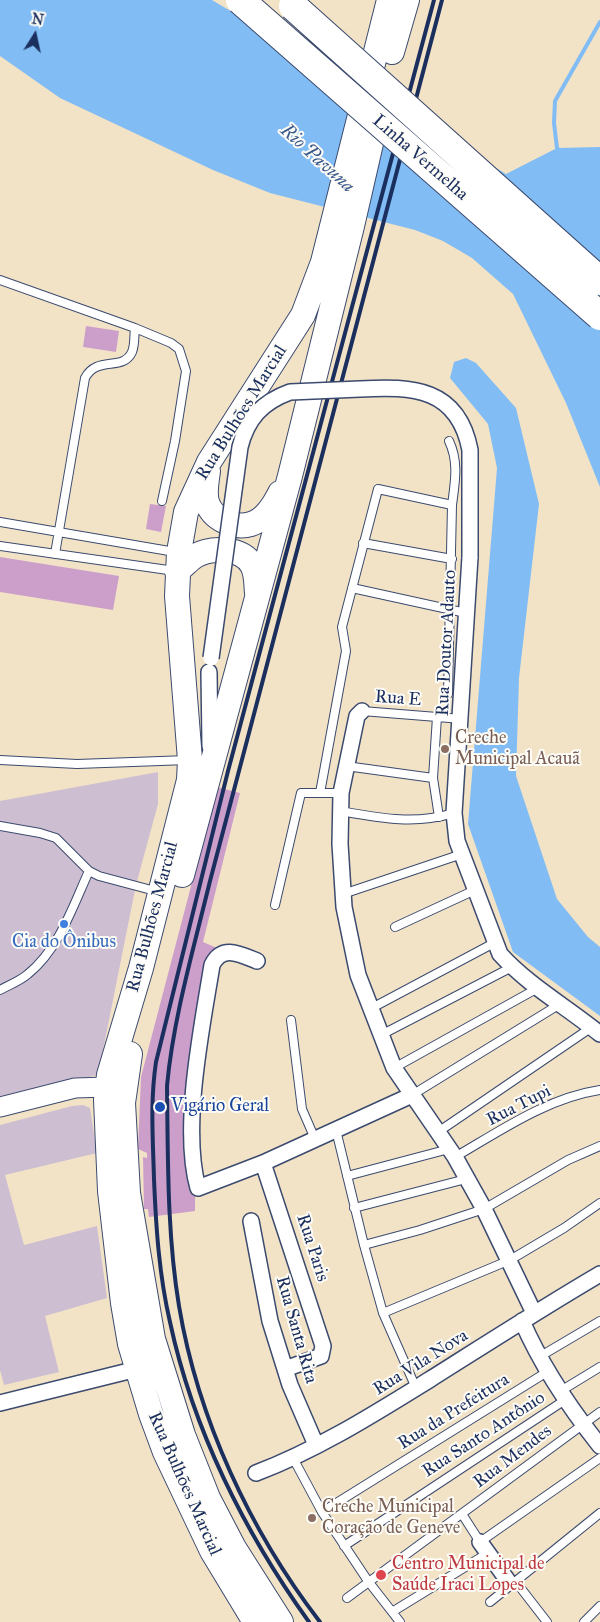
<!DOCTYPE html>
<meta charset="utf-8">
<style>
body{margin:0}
#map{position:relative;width:600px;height:1622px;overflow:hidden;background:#f2e3c7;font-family:"IM FELL Great Primer",serif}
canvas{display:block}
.north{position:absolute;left:10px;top:10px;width:50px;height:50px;-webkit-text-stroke:4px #fdfcf7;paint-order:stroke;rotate:10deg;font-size:14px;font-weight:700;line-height:20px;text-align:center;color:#1b2f5e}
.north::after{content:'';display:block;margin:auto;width:18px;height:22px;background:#1b2f5e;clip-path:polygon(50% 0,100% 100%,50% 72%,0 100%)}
</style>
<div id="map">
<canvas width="600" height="1622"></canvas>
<div class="north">N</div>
</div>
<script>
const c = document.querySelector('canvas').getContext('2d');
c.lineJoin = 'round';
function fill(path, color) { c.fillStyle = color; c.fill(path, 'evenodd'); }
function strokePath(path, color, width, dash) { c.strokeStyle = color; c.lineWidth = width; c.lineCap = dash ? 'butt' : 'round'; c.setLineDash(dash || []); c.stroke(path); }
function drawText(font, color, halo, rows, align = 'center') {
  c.font = font + ' "IM FELL Great Primer",serif'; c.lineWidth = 4; c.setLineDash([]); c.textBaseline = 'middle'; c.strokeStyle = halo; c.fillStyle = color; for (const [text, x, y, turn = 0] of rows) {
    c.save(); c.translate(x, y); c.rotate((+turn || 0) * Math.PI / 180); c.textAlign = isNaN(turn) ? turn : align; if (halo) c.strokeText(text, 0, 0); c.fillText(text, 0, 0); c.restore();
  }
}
const industrial = new Path2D(`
 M158,772V804L136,885L98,1075L0,1097V801Z
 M83,1105L90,1108L97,1153L5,1175L24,1245L97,1226L107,1298L45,1316L59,1372L4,1385L0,1370V1125L72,1106Z`);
const water = new Path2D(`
 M0,0H212L506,174L557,148L600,147V487L566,403L513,294L472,258L443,241L415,230L270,193L213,170L60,98L0,56Z
 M466,358L476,363L516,408L539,504L519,678L516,776L557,899L588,937L600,947V1016L513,952L468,824L497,468L488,424L450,378L454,362Z`);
const stream = new Path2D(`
 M560,152L557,148L554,123L555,101L600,22`);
const building = new Path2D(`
 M86,326L119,331L116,352L83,347Z
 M150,504L166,506L161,532L146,529Z
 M0,557L119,576L113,610L0,592Z
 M217,787L240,793L203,942L217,948L208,988L195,1180V1211L149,1217L148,1209H144L143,1157L147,1158V1153L138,1149L141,1077Z`);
const service = new Path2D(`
 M0,280L135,328L171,343L179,349L186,371L175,441L162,501
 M449,441C459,462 455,482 452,505
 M0,522L175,552
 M363,543L452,559
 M0,546L175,571
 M55,554L85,378C97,355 123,372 132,352C135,345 134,335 135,328
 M352,588L466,613
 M362,711L462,719
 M437,717L433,778L439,817
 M0,760L77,764L188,760
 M346,766L433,778
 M320,793L346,651L342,627L378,489L452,505L448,694
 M340,811C380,818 414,825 454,813
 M0,826L40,833L56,838L89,871L99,876L159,892
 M343,894L462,854
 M275,905L301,793H341
 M395,927L475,890
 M0,990C9,985 20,981 28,974C59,949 73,906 89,871
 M370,1009L494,943
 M291,1020L302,1109L315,1139
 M381,1035L512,967
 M394,1068L538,988
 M412,1095L560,1004
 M336,1130L364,1245L383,1313L416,1388
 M438,1132L592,1027
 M455,1157C500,1131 547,1098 600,1090
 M347,1176L449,1149
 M354,1208L466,1179
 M364,1245L420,1230L484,1209L568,1160L600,1146
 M383,1313L510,1260L564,1228L600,1203
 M539,1357L600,1321
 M559,1392L600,1367
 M293,1458L322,1512L547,1372
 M322,1512L368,1581L400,1622
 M462,1514L480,1542L600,1458
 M344,1546L565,1400
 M516,1582L547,1622
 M347,1598L600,1412
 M490,1602L600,1513
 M392,1612L488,1553
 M584,1622L600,1606`);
const minor = new Path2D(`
 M470,557L454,813L457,841L500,954C529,986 567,1007 600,1034
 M209,672L210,746
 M362,711L357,716L341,793L340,844L344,907L358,975L394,1068L455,1157L484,1209L534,1313
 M257,961C240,954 222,944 212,965C202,1027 181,1128 198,1188L263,1163L412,1095
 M263,1163L323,1346L321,1356L285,1369
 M251,1221L270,1321L290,1385L316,1445
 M522,1321C542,1367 569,1407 600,1446
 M0,1403L137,1369
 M256,1473C317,1450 374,1414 429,1380C486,1344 542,1308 600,1274
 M480,1542L508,1581`);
const tertiary = new Path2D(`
 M0,1107L75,1088L107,1087`);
const primary = new Path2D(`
 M392,52L407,0
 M208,471C207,480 204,492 207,502C212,519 234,529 251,524C265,520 274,505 280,493
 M177,571C183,567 189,560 195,556C211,547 242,547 252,565C257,574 256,584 257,593
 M182,875L290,476L352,226L380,104
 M130,1054L123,1103L128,1193L153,1339L183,1435L208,1498L234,1548L281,1622
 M255,1622L212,1551L165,1452L151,1414L130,1344L123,1303L110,1191L106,1100L109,1075L141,968L189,780L190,760L177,596L179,552L186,512L209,462L303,315L323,262L389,0`);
const rail = new Path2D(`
 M309,1622C245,1533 193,1430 170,1322C159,1275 156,1227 154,1179C153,1140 150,1102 156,1062L228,771L434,0
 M320,1622C250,1531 198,1419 179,1306C167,1234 168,1159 167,1086C173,1019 194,947 210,881L442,0`);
const minorBridge = new Path2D(`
 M211,658L240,447C247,419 262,402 290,392C313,391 336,390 360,389C413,386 458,388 470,450V557`);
const motorwayBridge = new Path2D(`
 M240,0L600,316
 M293,6L600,281`);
const markers = [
 [445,749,5,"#8d6e63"],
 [64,924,5,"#3f7fe0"],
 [160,1107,6,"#1a4fb4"],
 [312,1518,5,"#8d6e63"],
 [381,1575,6,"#e0444e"]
];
const streetNames = [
 ["Linha Vermelha",420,158,41],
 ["Rua Bulhões Marcial",242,413,-58],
 ["Rua Doutor Adauto",447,643,-87],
 ["Rua E",398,699,4],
 ["Rua Bulhões Marcial",153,917,-75],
 ["Rua Tupi",519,1106,-27],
 ["Rua Paris",312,1248,72],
 ["Rua Santa Rita",296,1330,74],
 ["Rua Vila Nova",421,1363,-32],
 ["Rua da Prefeitura",454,1412,-32],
 ["Rua Santo Antônio",484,1435,-33],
 ["Rua Mendes",513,1457,-37],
 ["Rua Bulhões Marcial",184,1484,66]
];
const educationNames = [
 ["Creche",455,739],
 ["Municipal Acauã",455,760],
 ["Creche Municipal",322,1508],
 ["Coração de Geneve",322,1529]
];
const shopNames = [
 ["Cia do Ônibus",64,943]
];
const transitNames = [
 ["Vigário Geral",171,1107]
];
const healthNames = [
 ["Centro Municipal de",392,1565],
 ["Saúde Iraci Lopes",392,1586]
];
const waterNames = [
 ["Rio Pavuna",317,159,42]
];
fill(industrial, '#cebed1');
fill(water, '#81bdf4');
strokePath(stream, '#81bdf4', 4);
fill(building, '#cc9fcb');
strokePath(service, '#3b4a6e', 10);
strokePath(minor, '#3b4a6e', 18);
strokePath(tertiary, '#3b4a6e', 21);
strokePath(primary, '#3b4a6e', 26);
strokePath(service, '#fff', 8);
strokePath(minor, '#fff', 15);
strokePath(tertiary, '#fff', 19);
strokePath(primary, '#fff', 24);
strokePath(rail, '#1b2f5e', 4);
strokePath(minorBridge, '#3b4a6e', 18, []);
strokePath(motorwayBridge, '#3b4a6e', 30, []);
strokePath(minorBridge, '#fff', 15);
strokePath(motorwayBridge, '#fff', 28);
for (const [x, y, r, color] of markers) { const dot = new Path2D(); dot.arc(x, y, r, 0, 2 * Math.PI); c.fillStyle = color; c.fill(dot); strokePath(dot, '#fdfcf7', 2); }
drawText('18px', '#1b2f5e', '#fdfcf7', streetNames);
drawText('18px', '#785e54', '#fdfcf7', educationNames, 'left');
drawText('18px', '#366cbe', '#fdfcf7', shopNames);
drawText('18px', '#164399', '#fdfcf7', transitNames, 'left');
drawText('18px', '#be3a42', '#fdfcf7', healthNames, 'left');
drawText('italic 19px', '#3a5a8b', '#fdfcf7', waterNames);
</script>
